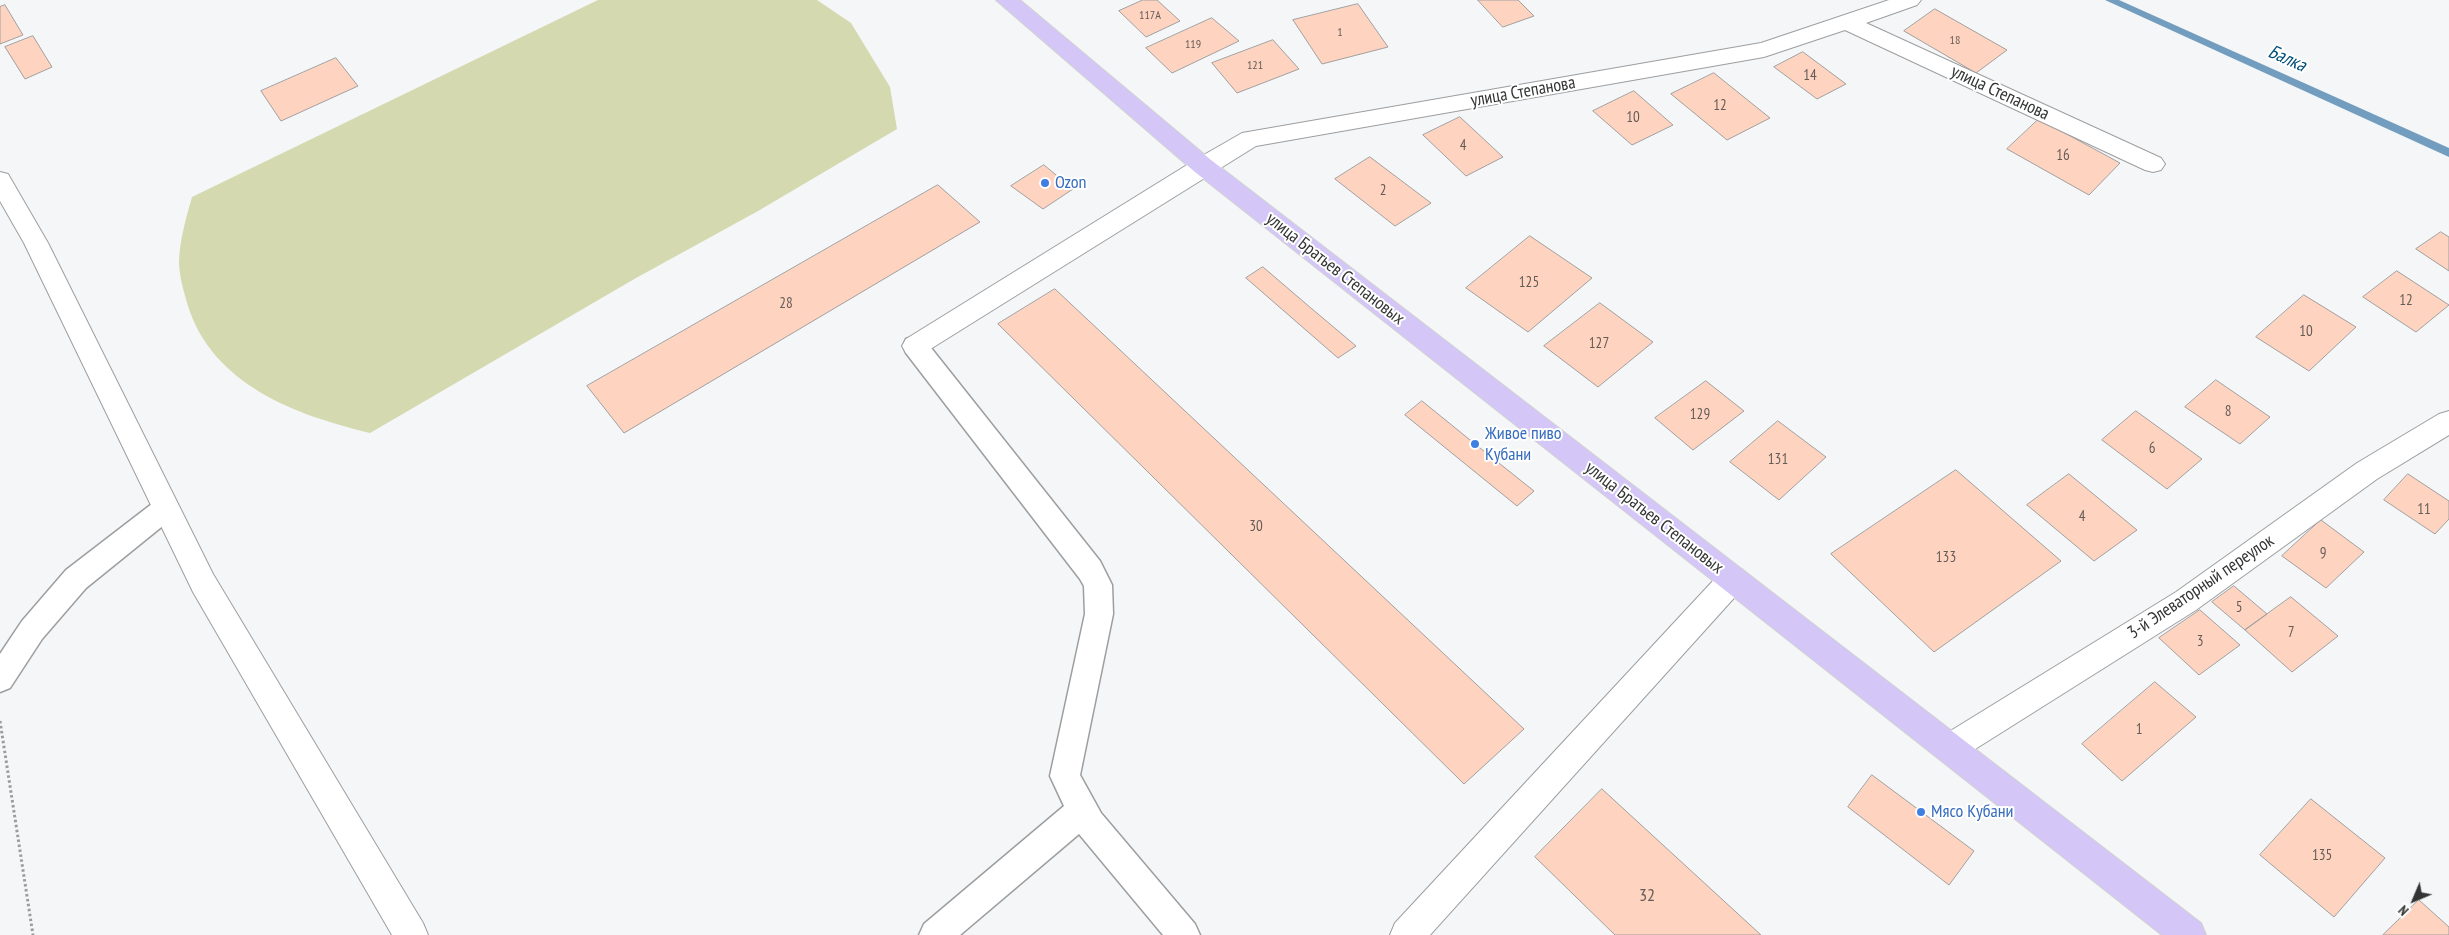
<!DOCTYPE html>
<meta charset="utf-8">
<style>
body{margin:0}
#map{position:relative;width:2449px;height:935px;overflow:hidden;background:#f4f6f7;font-family:"PT Sans Narrow",sans-serif}
canvas{display:block}
.north{position:absolute;left:2389px;top:875px;width:50px;height:50px;-webkit-text-stroke:4px #fff;paint-order:stroke;rotate:225deg;font-size:14px;font-weight:700;line-height:20px;text-align:center;color:#333434}
.north::after{content:'';display:block;margin:auto;width:18px;height:22px;background:#333434;clip-path:polygon(50% 0,100% 100%,50% 72%,0 100%)}
</style>
<div id="map">
<canvas width="2449" height="935"></canvas>
<div class="north">N</div>
</div>
<script>
const c = document.querySelector('canvas').getContext('2d');
c.lineJoin = 'round';
function fill(path, color) { c.fillStyle = color; c.fill(path, 'evenodd'); }
function strokePath(path, color, width, dash) { c.strokeStyle = color; c.lineWidth = width; c.lineCap = dash ? 'butt' : 'round'; c.setLineDash(dash || []); c.stroke(path); }
function drawText(font, color, halo, rows, align = 'center') {
  c.font = font + ' "PT Sans Narrow",sans-serif'; c.lineWidth = 4; c.setLineDash([]); c.textBaseline = 'middle'; c.strokeStyle = halo; c.fillStyle = color; for (const [text, x, y, turn = 0] of rows) {
    c.save(); c.translate(x, y); c.rotate((+turn || 0) * Math.PI / 180); c.textAlign = isNaN(turn) ? turn : align; if (halo) c.strokeText(text, 0, 0); c.fillText(text, 0, 0); c.restore();
  }
}
const green = new Path2D(`
 M598,0H817L851,23L890,87L897,129L758,211L636,278L370,433C296,415 213,385 188,306C184,292 179,276 179,261C180,239 186,218 192,197Z`);
const stream = new Path2D(`
 M2105,0H2119L2449,148V157Z`);
const building = new Path2D(`
 M1143,0H1157L1180,21L1146,37L1119,11Z
 M1478,0H1518L1534,16L1503,27Z
 M1358,4L1388,47L1322,64L1293,20Z
 M5,5L23,35L0,44V7Z
 M1935,9L2007,50L1976,73L1904,31Z
 M1212,18L1239,41L1172,73L1146,48Z
 M33,36L52,67L25,79L5,47Z
 M1273,40L1299,69L1237,93L1212,63Z
 M1803,52L1846,84L1817,99L1774,67Z
 M336,58L358,86L281,121L261,91Z
 M1714,73L1770,118L1727,140L1671,94Z
 M1634,91L1673,125L1632,145L1593,111Z
 M1460,117L1503,157L1466,176L1423,135Z
 M2039,119L2120,163L2089,195L2007,149Z
 M1370,157L1431,203L1395,226L1335,179Z
 M1044,165L1073,189L1043,209L1011,186Z
 M938,185L980,222L624,433L587,386Z
 M2441,232L2449,237V271L2416,249Z
 M1530,236L1592,278L1528,332L1466,288Z
 M1263,267L1305,303L1356,346L1338,358L1246,278Z
 M2397,271L2449,305L2416,332L2363,297Z
 M1055,289L1524,729L1464,784L998,324Z
 M2304,295L2356,327L2309,371L2256,337Z
 M1600,303L1653,342L1598,387L1544,346Z
 M2216,380L2270,417L2240,444L2185,407Z
 M1706,381L1744,411L1693,450L1655,418Z
 M1422,401L1475,444L1534,491L1517,506L1405,415Z
 M2136,411L2202,459L2167,489L2102,440Z
 M1778,421L1826,457L1779,500L1730,462Z
 M1956,470L2061,561L1934,652L1831,554Z
 M2069,474L2137,530L2094,561L2027,505Z
 M2408,474L2449,501V519L2435,534L2384,500Z
 M2321,520L2364,552L2326,588L2282,556Z
 M2234,586L2267,614L2245,630L2212,602Z
 M2291,597L2338,636L2292,672L2245,630Z
 M2200,610L2240,645L2199,675L2159,638Z
 M2155,682L2196,717L2122,781L2082,744Z
 M1872,775L1974,851L1949,885L1848,807Z
 M1602,789L1761,935H1615L1535,857Z
 M2311,799L2385,858L2334,917L2260,855Z
 M2419,900L2449,927V935H2383Z`);
const path = new Path2D(`
 M0,721L33,935`);
const service = new Path2D(`
 M915,336L924,339L1100,561L1112,585L1113,614L1080,775L1101,813L1195,924L1200,935H1163L1079,834L960,935H919L924,924L1064,806L1050,776L1085,614L1084,586L1080,579L906,353L903,346L906,339Z
 M166,497L175,500L179,508L175,516L86,588L42,639L10,688L0,692V654L22,621L66,570L157,500Z`);
const minor = new Path2D(`
 M1889,0H1921L1917,5L1866,23L2161,158L2165,164L2161,170L2153,172L2145,170L1845,30L1764,57L1256,146L924,353L915,356L906,353L902,346L906,339L1195,160L1242,133L1761,43Z
 M0,172L8,174L48,243L213,574L423,923L428,935H392L193,592L24,243L0,201Z
 M2449,411V435L2377,479L2196,610L1961,758L1950,763L1939,758L1934,748L1939,738L2176,592L2357,463L2439,414Z
 M1733,566L1743,570L1748,579L1743,588L1430,935H1390L1395,923L1723,570Z`);
const primary = new Path2D(`
 M996,0H1020L1211,160L2201,923L2206,935H2162L1195,172Z`);
const markers = [
 [1045,183,5,"#3f7fe0"],
 [1475,444,5,"#3f7fe0"],
 [1921,812,5,"#3f7fe0"]
];
const farNumbernames = [
 ["117А",1150,16],
 ["1",1340,33],
 ["18",1955,41],
 ["119",1193,45],
 ["121",1255,66]
];
const numberNames = [
 ["14",1810,76],
 ["12",1720,106],
 ["10",1633,118],
 ["4",1463,146],
 ["16",2063,156],
 ["2",1383,191],
 ["125",1529,283],
 ["12",2406,301],
 ["28",786,304],
 ["10",2306,332],
 ["127",1599,344],
 ["8",2228,412],
 ["129",1700,415],
 ["6",2152,449],
 ["131",1778,460],
 ["11",2424,510],
 ["4",2082,517],
 ["30",1256,527],
 ["9",2323,554],
 ["133",1946,558],
 ["5",2239,608],
 ["7",2291,633],
 ["3",2200,642],
 ["1",2139,730],
 ["135",2322,856]
];
const streetNames = [
 ["улица Степанова",1523,92,-10],
 ["улица Степанова",2000,93,25],
 ["улица Братьев Степановых",1335,269,38],
 ["улица Братьев Степановых",1654,518,38],
 ["3-й Элеваторный переулок",2201,587,-34]
];
const shopNames = [
 ["Ozon",1055,183],
 ["Живое пиво",1485,434],
 ["Кубани",1485,455],
 ["Мясо Кубани",1931,812]
];
const nearNumbernames = [
 ["32",1647,896]
];
const waterNames = [
 ["Балка",2287,59,24]
];
fill(green, '#d4d9af');
fill(stream, '#729dbf');
fill(building, '#fed3c0');
strokePath(building, '#a19f9f', 1);
strokePath(service, '#9d9ea0', 3);
strokePath(minor, '#9d9ea0', 2);
strokePath(primary, '#d2d2d2', 2);
strokePath(path, '#9b9c9d', 3, [2.5, 2.5]);
fill(service, '#fff');
fill(minor, '#fff');
fill(primary, '#d4c7f7');
for (const [x, y, r, color] of markers) { const dot = new Path2D(); dot.arc(x, y, r, 0, 2 * Math.PI); c.fillStyle = color; c.fill(dot); strokePath(dot, '#fff', 2); }
drawText('12px', '#665c57', null, farNumbernames);
drawText('15px', '#665c57', null, numberNames);
drawText('18px', '#333434', '#fff', streetNames);
drawText('18px', '#366cbe', '#fff', shopNames, 'left');
drawText('18px', '#665c57', null, nearNumbernames);
drawText('italic 19px', '#004e79', '#fff', waterNames);
</script>
